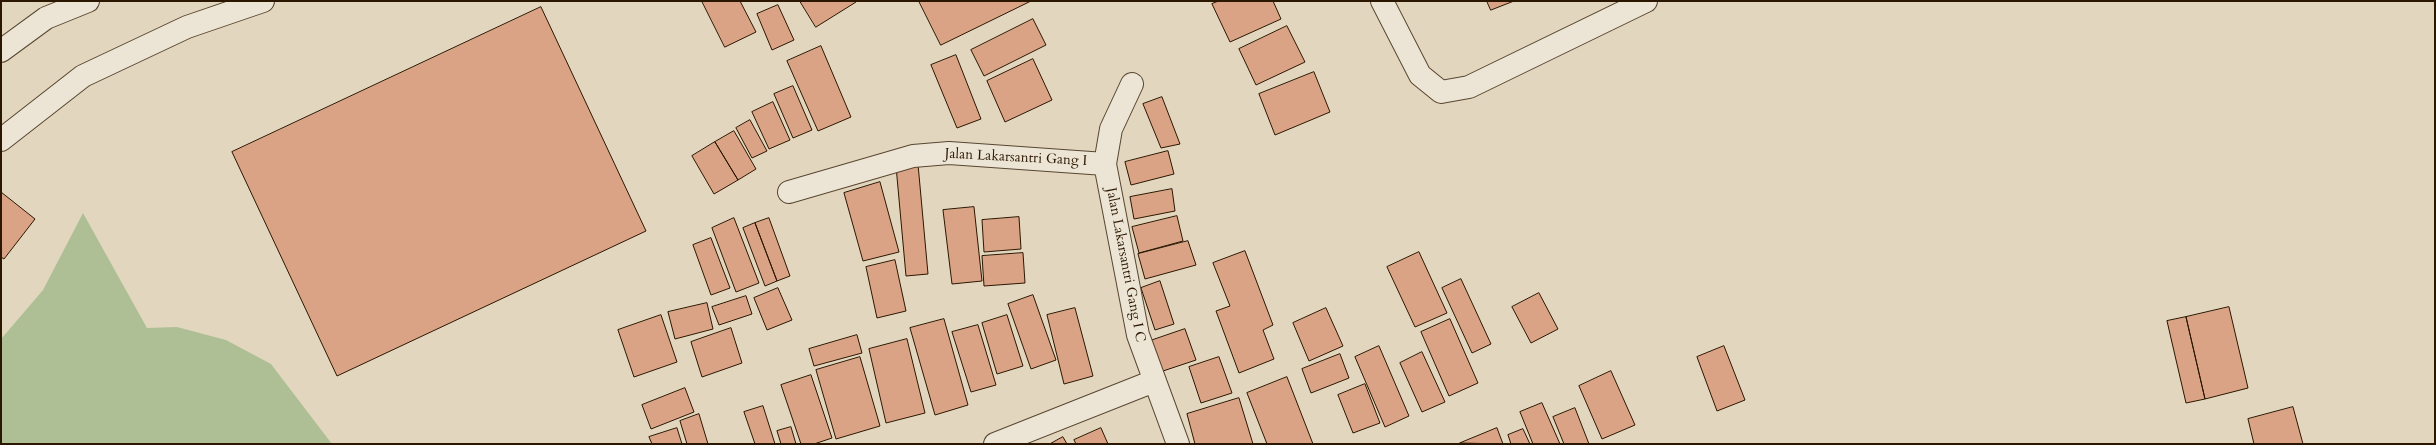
<!DOCTYPE html>
<style>
body{margin:0}
#map{position:relative;width:2436px;height:445px;overflow:hidden;background:#e2d7be;font-family:Cardo,serif}
canvas{display:block}
.frame{position:absolute;inset:0;border:2px solid #2b1600;pointer-events:none}
</style>
<div id="map">
<canvas width="2436" height="445"></canvas>
<div class="frame"></div>
</div>
<script>
const c = document.querySelector('canvas').getContext('2d');
c.lineJoin = 'round';
function fill(path, color) { c.fillStyle = color; c.fill(path, 'evenodd'); }
function strokePath(path, color, width, dash) { c.strokeStyle = color; c.lineWidth = width; c.lineCap = dash ? 'butt' : 'round'; c.setLineDash(dash || []); c.stroke(path); }
function drawText(font, color, halo, rows, align = 'center') {
  c.font = font + ' Cardo,serif'; c.lineWidth = 3; c.setLineDash([]); c.textBaseline = 'middle'; c.strokeStyle = halo; c.fillStyle = color; for (const [text, x, y, turn = 0] of rows) {
    c.save(); c.translate(x, y); c.rotate((+turn || 0) * Math.PI / 180); c.textAlign = isNaN(turn) ? turn : align; if (halo) c.strokeText(text, 0, 0); c.fillText(text, 0, 0); c.restore();
  }
}
const green = new Path2D(`
 M83,213L147,328L177,327L226,340L271,364L332,444H1V339L43,290Z`);
const building = new Path2D(`
 M702,1H740L756,32L725,47Z
 M800,1H855L856,2L816,27Z
 M919,1H1031L941,45Z
 M1219,1H1273L1281,19L1230,42L1212,4Z
 M1487,1H1514L1491,10Z
 M778,5L794,40L772,50L757,14Z
 M541,7L646,231L337,376L232,152Z
 M1033,19L1046,45L984,76L971,50Z
 M1287,26L1305,62L1256,85L1239,49Z
 M821,46L851,117L818,131L787,61Z
 M956,55L981,119L957,128L931,65Z
 M1033,59L1052,100L1005,122L987,81Z
 M1314,72L1330,112L1275,135L1259,94Z
 M793,86L812,130L793,138L774,94Z
 M1162,97L1180,144L1161,148L1143,104Z
 M773,102L790,140L769,149L752,112Z
 M750,120L767,151L752,158L736,128Z
 M734,131L756,169L738,180L715,142Z
 M715,142L738,180L714,194L692,156Z
 M1168,151L1174,174L1131,185L1125,162Z
 M918,164L928,274L906,276L896,166Z
 M880,182L899,252L863,261L844,193Z
 M1172,189L1175,211L1134,219L1130,197Z
 M1,192L35,219L4,259L1,257Z
 M974,207L982,281L952,284L943,210Z
 M1177,216L1183,241L1139,253L1132,227Z
 M1019,217L1021,249L984,252L982,220Z
 M734,218L759,283L736,292L712,228Z
 M769,218L790,276L777,281L755,223Z
 M755,223L777,281L765,286L743,228Z
 M711,238L730,288L711,295L693,245Z
 M1188,241L1196,265L1145,279L1138,254Z
 M1245,251L1273,325L1263,330L1274,359L1239,373L1216,311L1230,306L1213,263Z
 M1419,252L1447,313L1415,327L1387,267Z
 M1023,253L1025,283L984,286L982,256Z
 M895,260L906,311L877,318L866,267Z
 M1461,279L1491,344L1472,353L1442,288Z
 M1160,281L1174,324L1155,330L1141,288Z
 M778,288L792,320L767,330L754,298Z
 M1539,293L1558,329L1531,343L1512,307Z
 M1033,295L1056,360L1031,369L1008,304Z
 M746,296L752,314L719,325L712,307Z
 M707,303L713,329L675,339L668,312Z
 M2229,307L2248,388L2205,399L2186,317Z
 M1075,308L1093,376L1064,384L1047,315Z
 M1326,308L1343,346L1309,361L1293,323Z
 M661,315L677,362L634,377L618,330Z
 M1007,315L1023,366L997,374L982,323Z
 M2186,317L2205,399L2186,403L2167,321Z
 M944,319L968,405L935,415L910,328Z
 M1450,319L1478,383L1449,396L1421,332Z
 M978,325L996,385L971,392L952,332Z
 M731,328L742,363L702,377L691,342Z
 M1185,329L1196,360L1160,372L1150,341Z
 M857,335L862,353L814,366L809,349Z
 M907,339L925,413L886,423L869,349Z
 M1379,346L1409,416L1385,427L1355,357Z
 M1724,346L1745,400L1717,411L1697,357Z
 M1422,352L1445,402L1422,412L1400,363Z
 M1340,354L1349,378L1311,393L1302,369Z
 M860,357L880,426L836,439L816,370Z
 M1219,357L1232,393L1201,403L1189,367Z
 M1611,371L1635,425L1602,439L1579,386Z
 M811,375L832,438L814,444H801L781,385Z
 M1287,377L1313,444H1267L1247,393Z
 M1365,384L1380,423L1353,433L1338,395Z
 M685,388L694,412L651,429L642,405Z
 M1239,398L1253,444H1195L1187,414Z
 M1542,403L1560,444H1533L1520,412Z
 M763,406L775,444H755L744,412Z
 M2293,407L2303,444H2254L2248,419Z
 M1575,408L1589,444H1564L1553,417Z
 M699,414L708,444H687L680,421Z
 M791,427L796,444H781L777,431Z
 M677,428L682,444H652L649,437Z
 M1101,428L1108,444H1076L1074,440Z
 M1497,428L1503,444L1460,443Z
 M1523,429L1530,444H1511L1508,435Z
 M1063,437L1067,444H1050Z`);
const minor = new Path2D(`
 M1382,1L1420,75L1441,92L1469,87L1646,1
 M1,51L46,18L88,1
 M1132,84L1111,129L1105,164L1138,335L1178,444
 M1,140L83,76L187,27L263,1
 M789,192L913,156L949,153L1105,164
 M995,444L1154,381`);
const streetNames = [
 ["Jalan Lakarsantri Gang I",1016,158,3],
 ["Jalan Lakarsantri Gang I C",1125,265,79]
];
fill(green, '#aebf95');
fill(building, '#dba385');
strokePath(building, '#2b1600', 1);
strokePath(minor, '#594630', 24);
strokePath(minor, '#ece5d5', 22);
drawText('14px', '#2b1600', '#ece5d5', streetNames);
</script>
